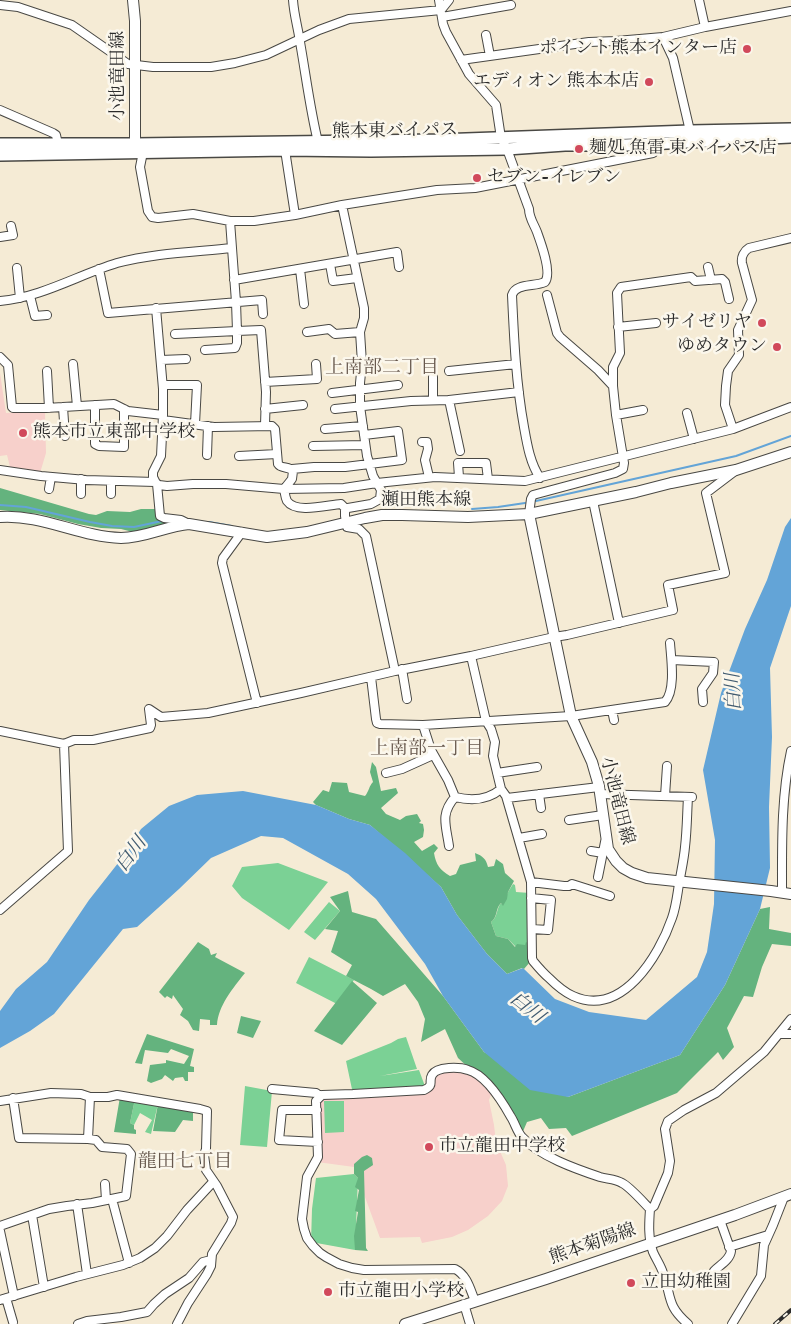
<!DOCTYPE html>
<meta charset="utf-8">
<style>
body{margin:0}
canvas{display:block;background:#f5ebd5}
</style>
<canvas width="791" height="1324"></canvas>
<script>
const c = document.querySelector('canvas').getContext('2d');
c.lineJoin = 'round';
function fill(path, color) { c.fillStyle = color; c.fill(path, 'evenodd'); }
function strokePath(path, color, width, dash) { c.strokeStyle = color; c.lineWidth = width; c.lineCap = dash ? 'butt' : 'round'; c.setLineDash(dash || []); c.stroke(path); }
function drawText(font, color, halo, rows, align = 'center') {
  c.font = font + ' "IM FELL English","Noto Serif JP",serif'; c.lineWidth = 5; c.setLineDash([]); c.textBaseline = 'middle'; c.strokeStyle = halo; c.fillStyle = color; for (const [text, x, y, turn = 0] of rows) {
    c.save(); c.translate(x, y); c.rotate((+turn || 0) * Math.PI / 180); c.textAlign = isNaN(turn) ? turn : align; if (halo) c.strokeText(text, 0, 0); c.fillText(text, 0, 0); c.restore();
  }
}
const built = new Path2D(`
 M0,373L6,413L45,411L46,453L40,473L10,467L7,455L0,456Z
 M468,1070L493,1090L489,1100L494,1125L496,1142L506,1165L508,1186L502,1201L488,1216L468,1230L452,1237L422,1243L420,1237L380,1238L354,1167L317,1162L316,1101L322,1095L424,1090L433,1073Z`);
const green = new Path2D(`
 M278,863L328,882L289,930L242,898L232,886L242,867Z
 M513,884L515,885L516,892L530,893L529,944L516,947L508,939L496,936L491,922C498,917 496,909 501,903L503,905L508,892Z
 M329,902L340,911L315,940L304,932Z
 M309,957L354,980L337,1004L296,983Z
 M406,1037L417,1069L380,1076L419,1070L426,1089L353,1094L346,1061L391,1043L398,1039Z
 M245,1086L272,1091L267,1147L240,1145Z
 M135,1099L158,1104L151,1134L145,1132L152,1120L140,1113L134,1125L130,1123Z
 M324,1101H344V1132L325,1133Z
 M354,1174L358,1178L355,1250L311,1242L312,1209L316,1178Z`);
const forest = new Path2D(`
 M0,488L89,514L96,515L107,511L130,512L141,509H155L157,517L170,522L146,530L133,532L121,529L101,528L78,524L40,514L0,510Z
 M372,762L376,767L381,791L396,788L398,793L381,808L386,814L400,820L406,816L417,814L421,821L419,823L423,824L424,830L423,837L414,842L422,851L434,844L438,848L434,853C436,865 440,870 450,876L456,874L460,865L476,861L475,853C483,856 486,859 488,867L494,866L496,859L503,864L505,873L514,881L508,892L507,899L503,906L501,903C495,909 498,917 491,922L496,936L508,939L515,947L517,944L525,945L526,942L529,944L530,962L524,969L522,968L507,974L487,954L457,915L441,887L370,825L349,819L316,805L313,802L323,790L329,792L332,782L347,783L349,792L365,796C369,791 369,786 373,782L370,772Z
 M348,891L352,912L376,919L443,996L484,1052L568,1097L680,1055L725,985L760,909L770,907L769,929L791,933V946L772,944L762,967L753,997L744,996L727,1028L734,1047L723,1060L718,1052L677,1093L572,1136L566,1128L549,1129L541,1118L527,1122L521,1136L493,1090L458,1058L445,1029L421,1042L425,1019L418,1002L405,984L383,996L371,989L346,976L352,965L331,952L338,931L325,929L340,911L330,897Z
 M198,942L209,949L211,955L217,953L215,957L245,973C233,988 218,1006 217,1025H210V1020L200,1019L199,1031L193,1030L188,1021L180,1015L183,1009L173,995L172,999L167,996L165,998L159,992Z
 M352,981L377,1003L342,1045L314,1031Z
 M241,1016L261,1021L253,1038L237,1033Z
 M147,1034L194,1049L190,1066L194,1067V1072H188V1081H185L183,1077L175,1078L173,1081L165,1075L162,1079L151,1083L147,1081L150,1065L166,1063V1060L184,1064L189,1056L171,1049L168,1053L145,1050L142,1064L135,1063Z
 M120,1097L135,1099L130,1123L134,1125V1129L136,1130V1134L114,1132Z
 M158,1104L193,1110V1121L183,1120L175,1132L153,1131Z
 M367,1155L372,1158L373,1165L364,1171L366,1248L368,1251L355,1250L354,1236L358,1212L355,1211L359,1190L355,1187L358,1178L354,1174V1164L362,1157Z`);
const water = new Path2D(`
 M791,518V606L770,668L772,737L769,807L770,868L760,909L725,985L680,1055L568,1097L530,1090L484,1052L443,996L425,964L376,899L348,874L283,838L261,836L211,858L179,889L137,927L123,929L54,1014L30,1031L0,1048V1011L16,989L47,962L89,900L126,853L141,829L169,806L197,795L243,791L316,805L349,819L370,825L405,853L441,887L457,915L487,954L507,974L523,968L555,999L589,1012L646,1020L697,977L707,952L714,904L715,840L703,770L721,693L745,629L767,580L785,527Z`);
const stream = new Path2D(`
 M536,501L736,456L791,436
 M0,505L26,507L90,522L112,526L134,527L162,521
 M472,509L498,507L525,503
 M209,522L232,526`);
const minor = new Path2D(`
 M293,0C294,15 298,28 300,42C306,76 310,109 318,142
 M439,0L443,24L446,32L469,74L496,105L501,138L507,149L529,209C529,218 534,224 537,232C541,243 552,273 545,282C534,287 516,283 512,295C514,339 516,383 524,427C527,444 530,463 540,478
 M0,5L18,7L72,25L128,64L153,67H211L235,63L266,55L319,30L349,19L441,10L449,0
 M442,17L511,5
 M705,27L791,11
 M486,35L490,56
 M663,37L673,58L690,131
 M461,60L589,42L616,41L663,37L705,27L699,0
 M0,110L53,133L56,135L58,144
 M285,150L295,215
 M143,152L140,167L148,211L152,217L158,218L193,214L230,221
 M0,237L13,235L11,226
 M330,264L333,281L357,278
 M708,267L711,280
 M17,268L20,298
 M99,269L108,313L262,300L263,314
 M300,269L304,304
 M234,280L397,252L399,267
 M30,296L35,316L47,315
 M0,301C42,297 78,275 117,263C154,253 194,252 232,248
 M156,308L163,389V415
 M618,327L656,323
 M307,332L329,329L335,334L360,332
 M175,334L237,331V343L235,348L205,350
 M0,357L8,365L12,407L13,408H46L114,404L128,411L163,415L161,456L153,472V477L156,483L159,485L167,486L193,484H226L284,489L344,488L377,483L435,477L525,481L733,429L791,407
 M161,360L186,359
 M73,364L77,406
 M47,371L49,408
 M449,371L516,364
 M265,382L317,379L316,364
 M163,385H197L195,424
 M613,386V367L620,353L617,293L621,287L691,277L695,281L722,279L725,282L729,299
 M332,393L398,385
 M433,400V377
 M449,400L460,451
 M95,405V444L99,446L124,447V409
 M63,407L65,436
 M265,409L303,405
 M335,409L411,401L449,400L519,392
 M687,413L694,439
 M616,415L643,410
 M163,420L214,427L272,426L275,429L278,464C281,469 289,466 293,471L292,479L284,489C285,493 285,497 287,501C296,514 327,505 341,504L345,508H348L371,504L380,499L381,490L373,476L367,456L360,406V383L362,363L360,332L364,318V308L342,205
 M265,425L266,392L261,330L237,331L236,302L230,221H254L295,215L342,205L437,190L475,188L653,153L654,143
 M325,429L363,426
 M733,429L725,405L726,386L728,371L739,355L738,330L752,300L742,263C741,257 744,251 749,248L791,238
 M422,442H427L428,449L425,460L429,477
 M313,446L365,445
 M207,455L208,426
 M239,456L277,454
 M292,469L314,467H345L402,460L398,431L364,435
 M0,470L41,476L86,480L155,482
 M459,477L458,463H486L488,479
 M81,479V494
 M157,484L160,516L164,518L181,520L189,524
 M49,489L51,477
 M111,494V481
 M593,501L619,623
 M345,508V516L347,527L359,529L366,536L395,671
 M529,514L531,499L533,495L615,473L623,469L624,463L616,415L613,386L598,370L560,337L557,333L547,295
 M242,532L223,558L222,563L257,703
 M471,656L486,721L491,729L495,742L493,756L501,789L506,796L531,882L564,886H569L572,884L610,896
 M672,660L714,662L713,673L702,689L703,702
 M402,669L407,699
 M371,677L376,719L377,723L380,724L423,725L571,716L665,702C676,690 671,658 670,643
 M612,710L614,720
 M423,725L431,750L448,780L455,797C471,801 488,800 501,789
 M0,731L64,744L74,740H93L150,728L151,725L149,709L161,717L208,713L301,693L395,671L471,656L554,637L567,635L673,610L668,585L725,573L706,493L735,471
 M386,773L402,769L433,755
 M497,773L537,767
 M539,794L541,808
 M600,794L692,797
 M665,796L667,766
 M507,798L599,787
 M569,820L603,815
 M519,838L542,834
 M449,846C446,825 440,814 455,797
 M591,851L603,853
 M598,877L605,842
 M531,882L532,958L533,961C538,967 543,973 549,978C556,985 564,992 573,996C622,1018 659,956 672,918C676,907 677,896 679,884C681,872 684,859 685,847C687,830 687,814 688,797
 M782,892C782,845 781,797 791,751
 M531,898L551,900L548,930L532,929
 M0,910L68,851L64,744
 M779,1034H791
 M272,1089L316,1093L320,1096
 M13,1098L19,1138L88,1139L90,1097
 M0,1101L51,1093L81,1094L90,1097H108L117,1095L200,1109L207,1111L206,1149L204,1155L206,1170L217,1186L233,1217L231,1223L212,1254L211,1266L207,1274L188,1303L177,1324
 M317,1110H282L279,1140L318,1142
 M105,1184L106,1200
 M112,1199L129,1263
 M77,1204L87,1274
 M32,1215L44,1287
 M0,1226L49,1209L67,1206L92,1203L126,1196L131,1154L127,1149L102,1147L96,1140L88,1139
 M0,1231L14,1296
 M729,1247L768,1235
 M714,1271C720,1265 730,1260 731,1251L720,1220
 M6,1298L13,1322
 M0,1300L76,1277L123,1265L140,1258L155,1248L167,1236L187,1210L213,1182
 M475,1301C470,1289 467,1275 455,1269L364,1270L352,1268L339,1264L326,1257L320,1253L313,1246L307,1238L304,1229L302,1219L307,1177L318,1157L316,1101L322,1095L353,1094L424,1090C435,1085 428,1082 432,1075C437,1066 460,1067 468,1070C486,1075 502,1101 511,1117C515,1123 517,1132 522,1137C539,1156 576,1169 600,1177C607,1179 616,1179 622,1183C629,1186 644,1203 650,1209
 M464,1304L470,1324
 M78,1324L87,1321L121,1317L147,1312L154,1304L165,1294L189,1278L203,1262L211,1260
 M688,1324C666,1305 672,1297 663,1273C661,1266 656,1259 653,1252C648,1238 649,1223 650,1209L654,1206L668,1173L670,1161L665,1129L668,1121L684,1110L716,1093L764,1052L791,1019
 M732,1324L761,1276L764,1245L773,1225L784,1197`);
const major = new Path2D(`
 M133,0L135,21V151
 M529,514L571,716L592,762L599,786L608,849L616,861L623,868L632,873L647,878L771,891L791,894
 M0,517C42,514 80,537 121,538C145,538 166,526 189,524L267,537L307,532L365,518L382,515H402L468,517L529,514L636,492L671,483L736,470L791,452
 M405,1324L546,1279L735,1215L791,1194`);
const highway = new Path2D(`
 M0,144H135L438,140L690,131L791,129
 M0,155L285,150L371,151L507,149L565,145H626L791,137`);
const rail = new Path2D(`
 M775,1324L791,1310`);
const markers = [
 [747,49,5,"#d1495b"],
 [649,82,5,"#d1495b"],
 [579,149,5,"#d1495b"],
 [477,178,5,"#d1495b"],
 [762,323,5,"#d1495b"],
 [777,347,5,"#d1495b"],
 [23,433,5,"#d1495b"],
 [429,1147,5,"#d1495b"],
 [631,1283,5,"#d1495b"],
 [328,1292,5,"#d1495b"]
];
const poiNames = [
 ["ポイント熊本インター店",737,49,"right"],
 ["エディオン 熊本本店",639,82,"right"],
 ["麺処 魚雷 東バイパス店",589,149],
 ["セブン-イレブン",487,178],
 ["サイゼリヤ",752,323,"right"],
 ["ゆめタウン",767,347,"right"],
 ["熊本市立東部中学校",33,433],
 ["市立龍田中学校",439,1147],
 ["立田幼稚園",641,1283],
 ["市立龍田小学校",338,1292]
];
const streetNames = [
 ["小池竜田線",119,76,-90],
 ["熊本東バイパス",395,132,-1],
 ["瀬田熊本線",426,501],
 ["小池竜田線",616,801,76],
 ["熊本菊陽線",593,1245,-19]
];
const neighbourhoodNames = [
 ["上南部二丁目",382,369],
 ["上南部一丁目",427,750],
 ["龍田七丁目",185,1163]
];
const waterNames = [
 ["白川",735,692,-93],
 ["白川",132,855,-53],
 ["白川",526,1009,38]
];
fill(built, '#f7d0cb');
fill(green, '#7bd195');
fill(forest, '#64b37e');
fill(water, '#63a4d7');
strokePath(stream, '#63a4d7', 2);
strokePath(minor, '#494844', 10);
strokePath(major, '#494844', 12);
strokePath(highway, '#494844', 14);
strokePath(minor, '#fff', 8);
strokePath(major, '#fff', 10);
strokePath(highway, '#fff', 11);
strokePath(rail, '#2b2b2b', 4);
strokePath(rail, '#fbf7ec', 2, [5.5]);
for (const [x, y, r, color] of markers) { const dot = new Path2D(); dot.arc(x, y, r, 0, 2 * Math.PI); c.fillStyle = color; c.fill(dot); strokePath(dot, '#fbf7ec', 2); }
drawText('18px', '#2b2b2b', '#fbf7ec', poiNames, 'left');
drawText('18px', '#2b2b2b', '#fbf7ec', streetNames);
drawText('19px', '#67584d', '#fbf7ec', neighbourhoodNames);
drawText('italic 19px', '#415b70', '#fbf7ec', waterNames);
</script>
